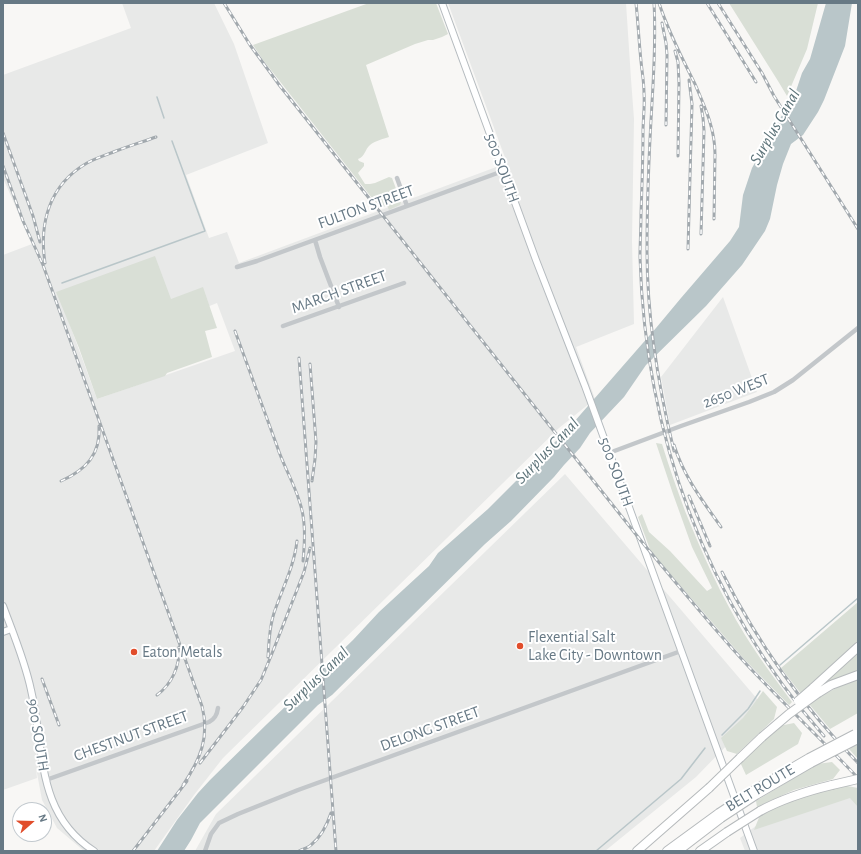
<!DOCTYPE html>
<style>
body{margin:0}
#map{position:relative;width:861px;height:854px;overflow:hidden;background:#f8f7f5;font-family:"Alegreya Sans",sans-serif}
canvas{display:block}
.frame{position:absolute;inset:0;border:4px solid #677985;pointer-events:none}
.north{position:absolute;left:12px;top:802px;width:40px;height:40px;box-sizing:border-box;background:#fff;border:1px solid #c2c9ce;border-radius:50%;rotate:70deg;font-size:11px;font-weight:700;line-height:16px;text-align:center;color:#677985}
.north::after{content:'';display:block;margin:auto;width:14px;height:18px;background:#e14d2b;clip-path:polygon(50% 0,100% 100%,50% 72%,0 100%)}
</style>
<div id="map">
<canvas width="861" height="854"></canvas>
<div class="frame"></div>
<div class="north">N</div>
</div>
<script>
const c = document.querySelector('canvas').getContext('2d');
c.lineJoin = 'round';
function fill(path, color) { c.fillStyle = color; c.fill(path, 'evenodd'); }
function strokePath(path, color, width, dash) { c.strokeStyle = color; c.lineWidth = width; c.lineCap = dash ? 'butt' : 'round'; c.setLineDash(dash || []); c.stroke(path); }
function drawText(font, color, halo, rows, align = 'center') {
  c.font = font + ' "Alegreya Sans",sans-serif'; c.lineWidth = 4; c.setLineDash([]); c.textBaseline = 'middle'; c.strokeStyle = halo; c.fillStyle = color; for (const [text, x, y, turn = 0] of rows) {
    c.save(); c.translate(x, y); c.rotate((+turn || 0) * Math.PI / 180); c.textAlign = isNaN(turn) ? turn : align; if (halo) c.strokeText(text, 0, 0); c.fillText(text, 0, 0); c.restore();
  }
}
const built = new Path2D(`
 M122,3H214L234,44L268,143L186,175L209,238L227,232L239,263L507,163L448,3H626L631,79L634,119L632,241L634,324L576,347L595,399L559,428L223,758L194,795L154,851H84L57,828L42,800L36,768L37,778L3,790V255L32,244L3,178V75L131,28ZM59,295L177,319L217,303L235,351L97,399Z
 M723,297L757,392L670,425L661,377Z
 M565,474L764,707L696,777L605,851H195L216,814Z
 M858,793V851H745L740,838L765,819Z`);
const green = new Path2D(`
 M369,3H436L448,34L442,37L433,40H428L415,44L366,65L389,137C383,139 375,141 370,145C365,149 365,157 358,159L359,161L364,163V166L358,173L365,184H370L375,183L389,177L392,178L401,202L400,205L389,210L387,206L379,207L263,60L253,45Z
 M729,3H818L807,49L787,96L778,81Z
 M155,256L171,299L203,287L217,328L205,331L212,357L167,373L165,376L97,399L79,348L56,292Z
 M656,443L662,444C669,467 677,489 685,511C702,553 721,596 745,635C759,658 776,680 792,702L789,705L744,659L651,552L638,517L642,514L649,532L670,551L707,591L712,588L692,547L673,494Z
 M858,602V643L802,695L781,668Z
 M858,650V670L815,690Z
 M858,677V713L830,729L809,704L817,698Z
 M763,691L777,707L774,719L737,754L727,751L721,738L743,718L753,705Z
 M794,723L802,733L798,744L746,775L740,762L779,726Z
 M858,744V759L849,749Z
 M832,762L840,770L833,779L794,790L774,799L757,807L756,801L817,764Z
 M842,785L858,788V807L850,798L754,830L760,815L770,810L798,798Z`);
const water = new Path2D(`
 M826,3H852L845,46L824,100L818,112L803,135L791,144L783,164L777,185L770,219L765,231L742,265L706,306L646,365L624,397L590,433L580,448L564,465L554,477L511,521L485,544L332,695L318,705L200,823L191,840L184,851H157L177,820L198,793L210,780L267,724L287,705L311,679L326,666L353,640L379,612L429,566L438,553L488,509L567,430L656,328L681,298L730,241L739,227L743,195L752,168L779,120L794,97L802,73L810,59Z`);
const stream = new Path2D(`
 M157,97L164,118
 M62,283L205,231L172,141
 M780,665L858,598
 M722,735L748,709L760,691
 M596,851L681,779L705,748`);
const street = new Path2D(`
 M397,178L407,206
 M315,240L320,257L339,307
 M237,267L257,261L503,171
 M283,326L404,283
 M609,453L681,426L749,402L774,392L793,380L858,328
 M46,780L209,722C215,719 217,715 218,708
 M205,851L211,834L219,823L238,814L298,790L681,651`);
const secondary = new Path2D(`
 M442,3L536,260L585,386L754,851
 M3,606C13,633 25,661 31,690C45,749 35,813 94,851
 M3,632L11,629`);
const highway = new Path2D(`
 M813,688L858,647
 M818,693L831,685L858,675
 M740,758L762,737
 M754,790L809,758
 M756,795L811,763
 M760,811C782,799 807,791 832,785
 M637,851L709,788
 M667,851L719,813
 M678,851L721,818
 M700,851L727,832`);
const rail = new Path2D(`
 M224,3L250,45L280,86L642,542C677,584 712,627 749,667C785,705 822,740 858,778
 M636,3C638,22 639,42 641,61C642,72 644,82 644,93C645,106 643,119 643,132C643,159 642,186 641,214C641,228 640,243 640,257C645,435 706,602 824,736
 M654,3C656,36 654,70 652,103C649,152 647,201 647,251C647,318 658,385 674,451
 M659,3C668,31 682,58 695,84C705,107 715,129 715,154L714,219
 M707,3L756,82
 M718,3L762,73L774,96L858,229
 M662,23L666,43L667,55L666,125
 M675,51L678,62L679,83L678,156
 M3,133L33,216L40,242
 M3,166L23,221L43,265L202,706C210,737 200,760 183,785
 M701,234L704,131L703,118L701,106
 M688,249L692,104L689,80
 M45,263C39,223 49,185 87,163C96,158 106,155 116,151C129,146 142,142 156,137
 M235,331C249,370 263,408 277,446C283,465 293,481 299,500C306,519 305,540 303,561
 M299,358L336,851
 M310,364L316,442L315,459L312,481
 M674,445C684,477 702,500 721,527
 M61,481C86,470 101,454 99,426
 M689,496L710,546
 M722,572C757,642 803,707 858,763
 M268,657C269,642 269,628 274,613C282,589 294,567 297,541
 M42,679L59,725
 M157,695C172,684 180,666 179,647
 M200,763L243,707L261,680L271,656L304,572L310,548
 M133,851L187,781
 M299,851C303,849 308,848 311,845C321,837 327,825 331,813`);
const highwayBridge = new Path2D(`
 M798,701L813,688
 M762,737L789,714L818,693
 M809,758L855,734
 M811,763L856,740
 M832,785L858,779
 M709,788L740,758
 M719,813L754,790
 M721,818L756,795
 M727,832L760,811`);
const markers = [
 [520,646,4,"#e14d2b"],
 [134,652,4,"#e14d2b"]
];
const streetNames = [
 ["500 SOUTH",502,168,70],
 ["FULTON STREET",366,207,-20],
 ["MARCH STREET",339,292,-20],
 ["2650 WEST",736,391,-21],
 ["500 SOUTH",616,472,70],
 ["DELONG STREET",430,729,-20],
 ["900 SOUTH",38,735,81],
 ["CHESTNUT STREET",131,736,-20],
 ["BELT ROUTE",760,788,-31]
];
const poiNames = [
 ["Flexential Salt",528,637],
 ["Lake City - Downtown",528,655],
 ["Eaton Metals",142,652]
];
const waterNames = [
 ["Surplus Canal",775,127,-60],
 ["Surplus Canal",547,451,-46],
 ["Surplus Canal",316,679,-44]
];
fill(built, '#e8e9e8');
fill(green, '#d9dfd6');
fill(water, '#b9c6c9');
strokePath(stream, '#b9c6c9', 1.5);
strokePath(secondary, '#b5bbbf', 8);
strokePath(highway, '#b6babc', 10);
strokePath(street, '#c3c7ca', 4.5);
strokePath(secondary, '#fff', 6);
strokePath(highway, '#fff', 8);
strokePath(rail, '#a2a9ae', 3);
strokePath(rail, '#fff', 1.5, [4.5]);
strokePath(highwayBridge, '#b6babc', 10, []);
strokePath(highwayBridge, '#fff', 8);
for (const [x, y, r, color] of markers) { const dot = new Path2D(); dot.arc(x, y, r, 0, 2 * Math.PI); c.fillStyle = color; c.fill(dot); strokePath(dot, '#fff', 1.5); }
drawText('16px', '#677985', '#fff', streetNames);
drawText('16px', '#677985', '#fff', poiNames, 'left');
drawText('italic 17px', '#5e747a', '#fff', waterNames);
</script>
